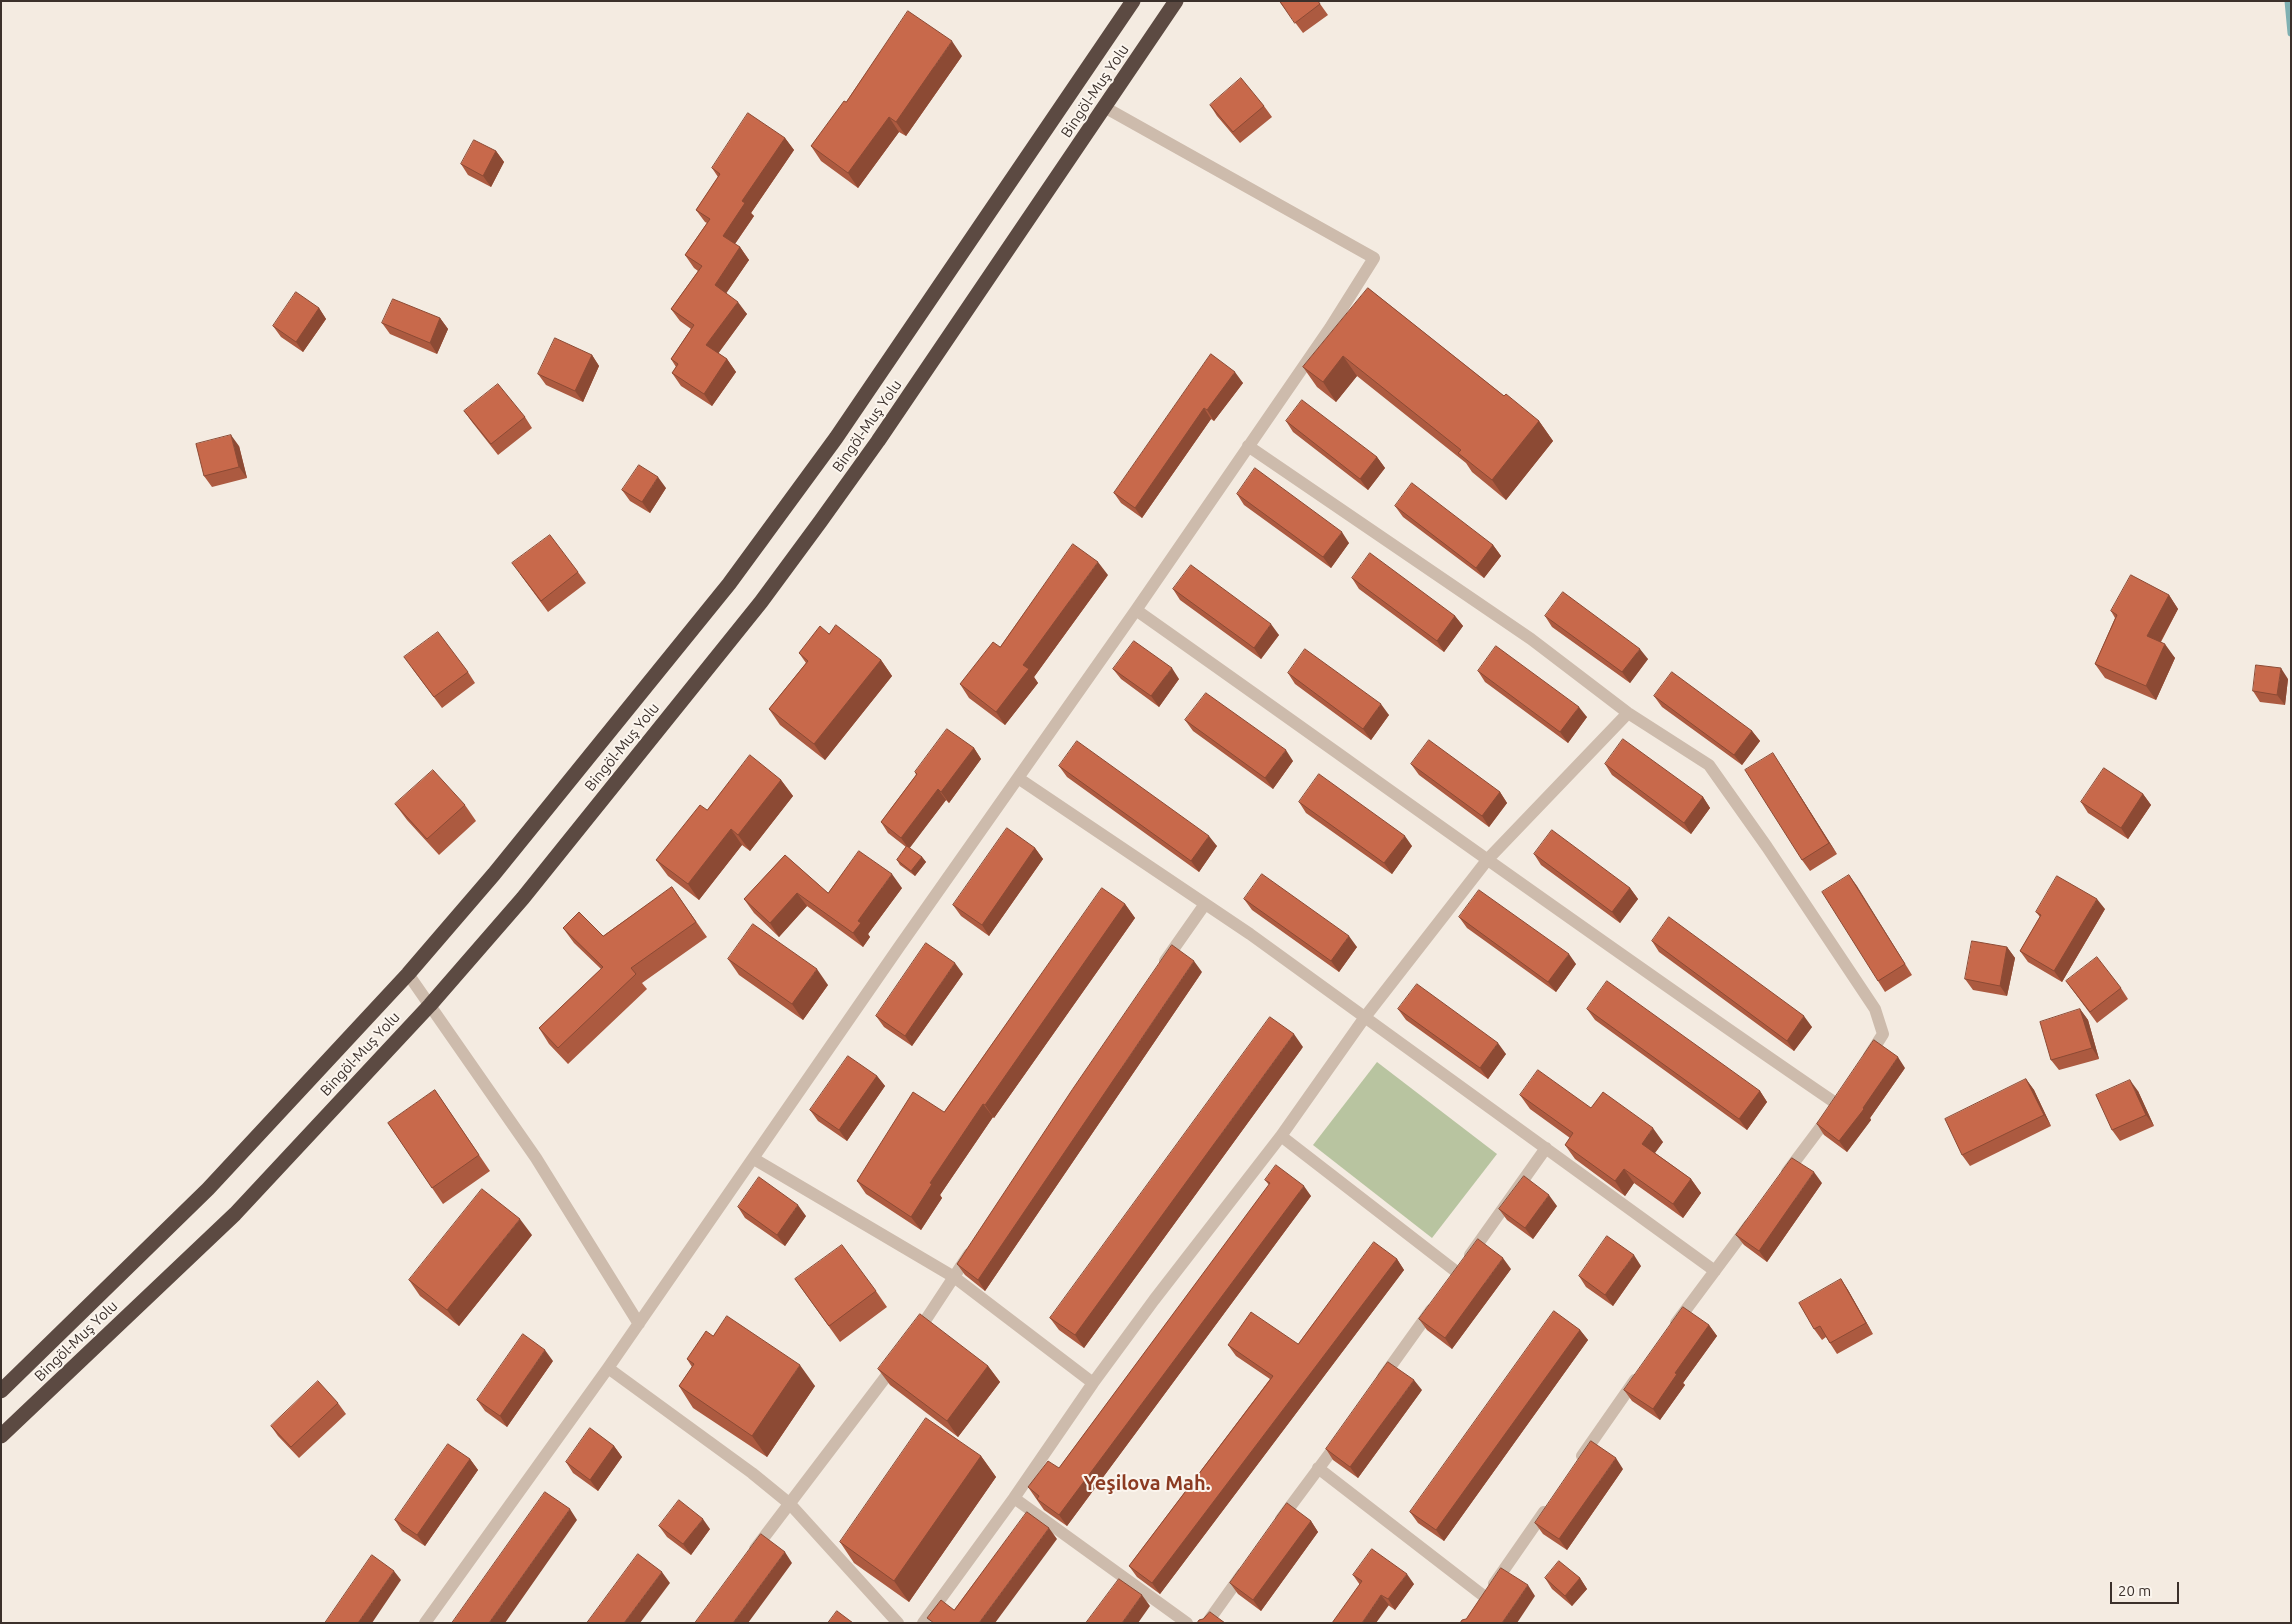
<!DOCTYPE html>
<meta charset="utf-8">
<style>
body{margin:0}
#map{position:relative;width:2292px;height:1624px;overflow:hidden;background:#f4ebe1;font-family:Ubuntu,sans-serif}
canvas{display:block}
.frame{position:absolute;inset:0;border:2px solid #3b302b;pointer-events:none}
.scale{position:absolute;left:2110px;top:1582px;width:69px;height:22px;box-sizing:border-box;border:2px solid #3b302b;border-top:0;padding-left:6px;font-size:15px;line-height:18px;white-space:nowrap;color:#3b302b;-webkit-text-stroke:4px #fbf5ee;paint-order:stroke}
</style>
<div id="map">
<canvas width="2292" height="1624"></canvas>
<div class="frame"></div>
<div class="scale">20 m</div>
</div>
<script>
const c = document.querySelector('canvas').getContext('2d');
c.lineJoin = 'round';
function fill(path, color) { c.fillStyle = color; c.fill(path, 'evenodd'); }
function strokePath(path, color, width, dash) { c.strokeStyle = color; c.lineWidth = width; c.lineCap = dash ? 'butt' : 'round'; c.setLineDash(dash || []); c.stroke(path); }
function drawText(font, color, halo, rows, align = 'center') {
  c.font = font + ' Ubuntu,sans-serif'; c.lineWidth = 4; c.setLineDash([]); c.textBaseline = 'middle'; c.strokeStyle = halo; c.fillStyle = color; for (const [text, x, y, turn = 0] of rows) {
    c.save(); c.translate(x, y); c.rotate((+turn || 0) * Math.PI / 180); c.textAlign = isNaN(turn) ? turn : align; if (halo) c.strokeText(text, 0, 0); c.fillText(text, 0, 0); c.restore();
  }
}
const green = new Path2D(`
 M1377,1062L1497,1154L1432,1238L1313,1145Z`);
const stream = new Path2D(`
 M2288,1L2291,33`);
const minor = new Path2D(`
 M1248,446L1531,639L1628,713L1709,765L1767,847L1875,1009L1883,1034L1869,1056
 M1136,610C1370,775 1601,943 1837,1104
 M1018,778L1250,934L1715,1271
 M1165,961L1205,904
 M408,974L536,1158L639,1324
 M1281,1136L1458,1273
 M754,1159L954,1277L1093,1383
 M1787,1172L1829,1116
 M1470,1255L1546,1148
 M1676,1323L1749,1225
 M917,1333L969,1254
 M608,1368L752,1473L790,1504L898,1623
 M1383,1377L1431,1310
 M1582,1456L1635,1380
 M1318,1468L1485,1597
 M1014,1498L1187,1623
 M1281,1519L1339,1441
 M755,1549L894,1366
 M1494,1584L1544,1512
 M425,1623L608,1368L899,947L1136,610L1330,328L1374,258L1106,108
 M923,1623L1014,1498L1093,1383L1154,1300L1281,1136L1365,1017L1488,859L1628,713
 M1207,1623L1242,1574`);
const highway = new Path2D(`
 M1,1391L208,1189L408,974L494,874L729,584L836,438L1133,1
 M1,1436L235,1214L430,1005L523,898L761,602L820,522L878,441L1176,1`);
const wall = new Path2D(`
 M1279,1H1318L1328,15L1303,33Z
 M962,56L906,136L899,132L858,188L821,161L811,146L846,102Z
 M1210,105L1264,106L1272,117L1240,143L1217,116Z
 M785,138L794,150L751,213L754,216L735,244L740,247L749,260L726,293L747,314L718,353L727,359L736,372L712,406L681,386L672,373L676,367L671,359L691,329L680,321L671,309L698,271L694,268L685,255L707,223L705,222L696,210L718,177L712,168Z
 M496,151L504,162L491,187L468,175L461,164Z
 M1368,288L1504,396L1539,421L1553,441L1506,500L1472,472L1466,463L1357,376L1336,402L1317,387L1303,367Z
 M319,308L326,319L303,352L281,337L273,326Z
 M440,318L448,329L437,354L390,334L382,323Z
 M1211,354L1243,383L1214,421L1211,419L1142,518L1121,503L1114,493Z
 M592,355L599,366L583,402L546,385L538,374Z
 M464,411L525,417L532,428L498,455L472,422Z
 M1286,421L1377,457L1385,468L1368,490L1293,432Z
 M239,446L247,478L212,487L204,476Z
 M666,488L650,513L630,501L622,490Z
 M1237,494L1349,543L1331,568L1244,505Z
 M1395,506L1493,545L1501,556L1484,578L1403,517Z
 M578,572L586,583L548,612L520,574Z
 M1108,575L1034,677L1038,683L1005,725L969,698L960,684L1000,647Z
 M1352,578L1455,616L1463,626L1444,652L1359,589Z
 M1173,589L1279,635L1261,659L1180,600Z
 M2169,595L2178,609L2161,642L2175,658L2156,700L2105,678L2095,664L2115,618L2111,611Z
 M1545,616L1648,659L1630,683L1552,627Z
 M829,634L881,660L892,676L825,760L780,725L769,709L806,663L799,653Z
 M412,668L468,672L475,683L442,708Z
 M1113,669L1179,679L1159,707L1121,679Z
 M1478,671L1587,717L1568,743L1485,682Z
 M1288,673L1389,715L1371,740L1295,684Z
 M2288,679L2285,705L2260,702L2253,691Z
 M1654,696L1752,731L1760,741L1742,765L1662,707Z
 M1185,720L1293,761L1273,789L1193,731Z
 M974,748L981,759L949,803L946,800L909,848L922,857L926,862L915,876L900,865L897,860L906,847L888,833L881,822L916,775L915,772Z
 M1411,764L1500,792L1507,803L1489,827L1419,775Z
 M1605,764L1703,797L1710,808L1691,834L1612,775Z
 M1780,764L1837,854L1810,871L1802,860Z
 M1059,766L1217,846L1199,872L1067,777Z
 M781,780L793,796L750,851L742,845L699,900L668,876L656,860L707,810Z
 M2143,794L2151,805L2128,839L2088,813L2081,802Z
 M1299,802L1412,846L1392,874L1306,813Z
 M395,804L465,805L476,821L439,855L407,820Z
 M1035,848L1043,859L989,936L961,916L953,905Z
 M1534,854L1630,888L1638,899L1620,923L1541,865Z
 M785,855L828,893L902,888L868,934L870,937L863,947L807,906L779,937L754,913L744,899Z
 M1849,875L1912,975L1885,992L1878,981Z
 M672,887L707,937L642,983L647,989L568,1064L549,1044L539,1028L601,969L574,943L563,928L603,936Z
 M1244,899L1357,947L1339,972L1252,910Z
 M1125,904L1135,918L994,1118L993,1117L940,1195L942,1198L921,1230L866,1194L857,1181L944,1112Z
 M2105,909L2062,982L2028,962L2020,951L2040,917L2036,912Z
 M1459,917L1576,964L1556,992L1467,928Z
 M1652,941L1812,1027L1794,1051L1659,952Z
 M2007,947L2015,958L2007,996L1973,990L1965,979Z
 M728,959L828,985L803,1020L739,975Z
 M1202,972L985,1291L965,1275L957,1264Z
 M963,974L912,1046L884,1027L876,1016Z
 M2066,981L2121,988L2128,999L2097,1023Z
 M1398,1009L1506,1054L1488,1079L1406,1020Z
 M1587,1009L1760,1091L1767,1102L1747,1130L1595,1020Z
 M2080,1009L2088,1020L2099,1059L2059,1070L2051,1060Z
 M1303,1047L1084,1348L1059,1330L1050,1318Z
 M1905,1068L1870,1118L1871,1120L1847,1152L1824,1135L1817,1124Z
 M877,1076L885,1086L847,1141L818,1121L810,1110Z
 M2026,1079L2034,1090L2051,1126L1970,1166L1962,1155Z
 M435,1090L490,1171L443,1204L388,1123Z
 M2138,1091L2154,1126L2120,1141L2112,1130Z
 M1520,1095L1591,1108L1663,1142L1655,1153L1691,1179L1701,1193L1683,1218L1634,1183L1625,1196L1575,1159L1565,1145L1570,1138L1530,1109Z
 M1265,1180L1311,1196L1067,1526L1044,1510L1028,1487L1059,1468L1269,1185Z
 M1822,1183L1767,1262L1744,1245L1736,1235Z
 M1557,1206L1533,1239L1507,1220L1499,1209Z
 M738,1207L806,1216L785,1246L745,1218Z
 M532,1235L459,1326L420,1296L409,1280Z
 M1397,1259L1404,1270L1160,1594L1137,1577L1129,1566L1270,1379L1236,1356L1228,1345L1298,1344Z
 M1641,1266L1613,1306L1586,1287L1579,1276Z
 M1511,1269L1452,1349L1427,1330L1419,1319Z
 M795,1279L876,1291L887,1307L840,1342Z
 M1841,1279L1848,1290L1873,1334L1837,1354L1826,1337L1822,1340L1814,1329Z
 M1709,1325L1717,1336L1683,1383L1685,1385L1660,1420L1632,1401L1624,1390Z
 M1580,1330L1588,1340L1444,1541L1418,1523L1410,1512Z
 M713,1336L815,1386L767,1457L693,1408L679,1386L692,1367L687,1359Z
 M553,1361L507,1427L485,1411L477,1400Z
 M988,1366L1000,1382L958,1437L890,1385L878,1369Z
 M1422,1390L1358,1478L1333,1460L1326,1449Z
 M338,1403L346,1414L299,1458L278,1436L271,1426Z
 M614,1446L622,1457L598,1491L573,1473L566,1462Z
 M981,1456L996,1477L909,1602L854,1563L840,1542Z
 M470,1459L478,1470L425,1546L402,1531L395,1520Z
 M1623,1469L1567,1550L1543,1534L1535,1523Z
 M1311,1521L1318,1532L1261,1611L1238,1594L1230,1583Z
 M659,1526L710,1529L691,1555L667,1537Z
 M1353,1575L1414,1584L1395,1610L1360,1585Z
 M1545,1578H1580L1587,1589L1572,1606L1552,1589Z`);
const shadedWall = new Path2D(`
 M952,41L962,56L906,136L896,122Z
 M889,117L899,132L858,188L848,173Z
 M785,138L794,150L751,213L754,216L732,248L723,236L742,201Z
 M496,151L504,162L491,187L483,176Z
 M740,247L749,260L723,298L715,285Z
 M738,302L747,314L715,358L706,345Z
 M319,308L326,319L303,352L296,342Z
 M440,318L448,329L437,354L430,343Z
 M592,355L599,366L583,402L575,391Z
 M1343,356L1357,376L1336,402L1323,382Z
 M727,359L736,372L712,406L704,394Z
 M1235,372L1243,383L1214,421L1207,410Z
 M1204,408L1211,419L1142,518L1135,508Z
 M1539,421L1553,441L1506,500L1492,480Z
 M231,435L239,446L247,478L239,467Z
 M1377,457L1385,468L1368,490L1360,479Z
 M658,477L666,488L650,513L642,502Z
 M1342,532L1349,543L1331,568L1323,557Z
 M1493,545L1501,556L1484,578L1476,568Z
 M1098,562L1108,575L1034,677L1038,683L1005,725L996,712L1023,665Z
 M2169,595L2178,609L2156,650L2147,636Z
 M1455,616L1463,626L1444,652L1437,641Z
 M1271,624L1279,635L1261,659L1254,648Z
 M2165,644L2175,658L2156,700L2146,686Z
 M1640,649L1648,659L1630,683L1622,672Z
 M881,660L892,676L825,760L814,744Z
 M1172,668L1179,679L1159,707L1151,696Z
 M2281,668L2288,679L2285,705L2277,695Z
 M1381,704L1389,715L1371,740L1363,729Z
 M1579,707L1587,717L1568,743L1560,732Z
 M1752,731L1760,741L1742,765L1734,755Z
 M974,748L981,759L949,803L941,792Z
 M1286,750L1293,761L1273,789L1265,778Z
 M1773,753L1780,764L1837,854L1829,843Z
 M781,780L793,796L750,851L738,835Z
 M938,789L946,800L909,849L901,838Z
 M1500,792L1507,803L1489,827L1482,816Z
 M2143,794L2151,805L2128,839L2121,828Z
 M1703,797L1710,808L1691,834L1684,823Z
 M731,829L742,845L699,900L688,884Z
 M1209,836L1217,846L1199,872L1191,861Z
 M1405,836L1412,846L1392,874L1384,863Z
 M1035,848L1043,859L989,936L982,925Z
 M922,857L926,862L915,876L911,871Z
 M892,874L902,888L868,934L870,937L863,947L853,933L858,921Z
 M1849,875L1857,886L1912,975L1905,964Z
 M1630,888L1638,899L1620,923L1612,912Z
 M797,893L807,906L779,937L770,923Z
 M2097,899L2105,909L2062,982L2054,971Z
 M1125,904L1135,918L994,1118L985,1105Z
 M1349,936L1357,947L1339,972L1331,961Z
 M2007,947L2015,958L2007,996L2000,986Z
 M1569,954L1576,964L1556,992L1548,982Z
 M1194,961L1202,972L985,1291L978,1280Z
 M955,963L963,974L912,1046L905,1036Z
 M817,969L828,985L803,1020L792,1004Z
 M2080,1009L2088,1020L2099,1059L2092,1048Z
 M1804,1016L1812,1027L1794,1051L1787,1041Z
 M1294,1034L1303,1047L1084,1348L1075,1335Z
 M1498,1043L1506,1054L1488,1079L1480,1068Z
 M1898,1057L1905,1068L1870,1118L1871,1120L1847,1152L1839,1141Z
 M877,1076L885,1086L847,1141L839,1130Z
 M2026,1079L2034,1090L2051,1126L2044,1115Z
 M2130,1080L2138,1091L2154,1126L2146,1115Z
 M1760,1091L1767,1102L1747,1130L1739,1119Z
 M983,1104L993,1117L940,1195L942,1198L921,1230L911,1217L930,1183Z
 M1653,1128L1663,1142L1651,1158L1642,1144Z
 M1624,1169L1634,1183L1625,1196L1615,1181Z
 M1814,1172L1822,1183L1767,1262L1759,1251Z
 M1691,1179L1701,1193L1683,1218L1673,1204Z
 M1304,1186L1311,1196L1067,1526L1059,1515Z
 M1549,1195L1557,1206L1533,1239L1525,1228Z
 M798,1205L806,1216L785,1246L777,1235Z
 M520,1219L532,1235L459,1326L447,1310Z
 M1634,1255L1641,1266L1613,1306L1605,1295Z
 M1503,1258L1511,1269L1452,1349L1445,1338Z
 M1397,1259L1404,1270L1160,1594L1152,1583Z
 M1841,1279L1848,1290L1873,1334L1866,1323Z
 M1709,1325L1717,1336L1683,1383L1685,1385L1660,1420L1653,1409L1675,1373Z
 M1580,1330L1588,1340L1444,1541L1436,1530Z
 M545,1350L553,1361L507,1427L500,1416Z
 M800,1365L815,1386L767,1457L752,1436Z
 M988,1366L1000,1382L958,1437L947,1421Z
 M1414,1380L1422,1390L1358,1478L1350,1467Z
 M614,1446L622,1457L598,1491L590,1480Z
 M981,1456L996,1477L909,1602L894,1581Z
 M1616,1458L1623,1469L1567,1550L1559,1539Z
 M470,1459L478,1470L425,1546L417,1535Z
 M570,1509L577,1520L505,1623H489Z
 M703,1519L710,1529L691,1555L683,1544Z
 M1311,1521L1318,1532L1261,1611L1253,1600Z
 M1049,1528L1057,1539L995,1623H979Z
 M785,1552L792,1563L748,1623H733Z
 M394,1571L401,1580L372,1623H358Z
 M662,1572L670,1583L640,1623H624Z
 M1407,1574L1414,1584L1395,1610L1388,1599Z
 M1580,1578L1587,1589L1572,1606L1565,1596Z
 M1528,1585L1535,1596L1517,1623H1502Z
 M1142,1595L1150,1606L1138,1623H1122Z
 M1381,1595L1389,1605L1376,1623H1362Z`);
const building = new Path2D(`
 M1280,1H1318L1320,4L1295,23Z
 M908,11L952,41L896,122L889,117L848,173L811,146L844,101L846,102Z
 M1241,78L1264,106L1233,132L1210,105Z
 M748,113L785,138L742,201L745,203L723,236L740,247L715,285L738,302L706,345L727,359L704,394L672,373L678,364L671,359L694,325L671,309L702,266L685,255L710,219L696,210L720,174L712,168Z
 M474,140L496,151L483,176L461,164Z
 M1368,288L1504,396L1506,394L1539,421L1492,480L1458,453L1461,450L1343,356L1323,382L1303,367Z
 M296,292L319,308L296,342L273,326Z
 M393,299L440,318L430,343L382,323Z
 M555,338L592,355L575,391L538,374Z
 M1211,354L1235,372L1207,410L1204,408L1135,508L1114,493Z
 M498,384L525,417L491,444L464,411Z
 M1302,400L1377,457L1360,479L1286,421Z
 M231,435L239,467L204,476L196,444Z
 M639,465L658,477L642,502L622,490Z
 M1255,468L1342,532L1323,557L1237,494Z
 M1412,483L1493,545L1476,568L1395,506Z
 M550,535L578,572L541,601L512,563Z
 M1073,544L1098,562L1023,665L1029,669L996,712L960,684L993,642L1000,647Z
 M1370,553L1455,616L1437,641L1352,578Z
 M1191,565L1271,624L1254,648L1173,589Z
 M2131,575L2169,595L2147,636L2165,644L2146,686L2095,664L2117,615L2111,611Z
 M1563,592L1640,649L1622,672L1545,616Z
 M836,625L881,660L814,744L769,709L808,661L799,653L820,626L829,634Z
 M438,632L468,672L434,697L404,657Z
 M1134,641L1172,668L1151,696L1113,669Z
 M1496,646L1579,707L1560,732L1478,671Z
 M1305,649L1381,704L1363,729L1288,673Z
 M2256,665L2281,668L2277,695L2253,691Z
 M1672,672L1752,731L1734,755L1654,696Z
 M1206,693L1286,750L1265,778L1185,720Z
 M947,729L974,748L941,792L938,789L901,838L881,822L917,774L915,772Z
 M1623,739L1703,797L1684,823L1605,764Z
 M1429,740L1500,792L1482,816L1411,764Z
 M1077,741L1209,836L1191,861L1059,766Z
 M1773,753L1829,843L1802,860L1745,770Z
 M750,755L781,780L738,835L731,829L688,884L656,860L700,805L707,810Z
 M2104,768L2143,794L2121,828L2081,802Z
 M433,770L465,805L427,839L395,804Z
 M1319,774L1405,836L1384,863L1299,802Z
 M1007,828L1035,848L982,925L953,905Z
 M1552,830L1630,888L1612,912L1534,854Z
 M907,846L922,857L911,871L897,860Z
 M859,851L892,874L858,921L861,923L853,933L797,893L770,923L744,899L785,855L828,893Z
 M1262,874L1349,936L1331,961L1244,899Z
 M1849,875L1905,964L1878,981L1822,892Z
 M2057,876L2097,899L2054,971L2020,951L2041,915L2036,912Z
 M672,887L696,922L631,968L636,974L558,1048L539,1028L603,967L563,928L579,912L603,936Z
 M1102,888L1125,904L985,1105L983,1104L930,1183L932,1184L911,1217L857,1181L913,1092L944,1112Z
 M1479,890L1569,954L1548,982L1459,917Z
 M1669,917L1804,1016L1787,1041L1652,941Z
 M753,924L817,969L792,1004L728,959Z
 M1972,941L2007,947L2000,986L1965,979Z
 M926,943L955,963L905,1036L876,1016Z
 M1172,945L1194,961L978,1280L957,1264L1072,1090Z
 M2097,957L2121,988L2090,1012L2066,981Z
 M1607,981L1760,1091L1739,1119L1587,1009Z
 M1417,984L1498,1043L1480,1068L1398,1009Z
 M2080,1009L2092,1048L2051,1060L2040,1022Z
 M1270,1017L1294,1034L1075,1335L1050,1318Z
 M1874,1040L1898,1057L1863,1108L1864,1109L1839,1141L1817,1124Z
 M848,1056L877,1076L839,1130L810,1110Z
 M1538,1070L1591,1108L1603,1092L1653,1128L1642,1144L1691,1179L1673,1204L1624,1169L1615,1181L1565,1145L1573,1133L1520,1095Z
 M2026,1079L2044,1115L1962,1155L1945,1119Z
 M2130,1080L2146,1115L2112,1130L2096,1095Z
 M435,1090L479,1155L432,1188L388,1123Z
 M1792,1158L1814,1172L1759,1251L1736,1235Z
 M1276,1165L1304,1186L1059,1515L1037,1499L1039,1496L1028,1487L1048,1461L1059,1468L1270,1183L1265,1180Z
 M1524,1176L1549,1195L1525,1228L1499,1209Z
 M759,1177L798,1205L777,1235L738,1207Z
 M482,1189L520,1219L447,1310L409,1280Z
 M1607,1236L1634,1255L1605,1295L1579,1276Z
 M1478,1239L1503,1258L1445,1338L1419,1319Z
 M1374,1242L1397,1259L1152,1583L1129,1566L1273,1376L1228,1345L1251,1312L1298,1344Z
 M842,1245L876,1291L829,1326L795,1279Z
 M1841,1279L1866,1323L1830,1343L1820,1326L1814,1329L1799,1303Z
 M1683,1307L1709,1325L1675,1373L1677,1374L1653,1409L1624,1390Z
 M1554,1311L1580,1330L1436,1530L1410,1512Z
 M920,1314L988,1366L947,1421L878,1369Z
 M727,1316L800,1365L752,1436L679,1386L694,1364L687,1359L706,1331L713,1336Z
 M523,1334L545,1350L500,1416L477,1400Z
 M1388,1362L1414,1380L1350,1467L1326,1449Z
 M318,1381L338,1403L291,1447L271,1426Z
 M926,1418L981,1456L894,1581L840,1542Z
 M590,1428L614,1446L590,1480L566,1462Z
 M1591,1441L1616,1458L1559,1539L1535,1523Z
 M448,1444L470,1459L417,1535L395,1520Z
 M545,1492L570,1509L489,1623H452Z
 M679,1500L703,1519L683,1544L659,1526Z
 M1287,1503L1311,1521L1253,1600L1230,1583Z
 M1027,1512L1049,1528L979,1623H934L927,1618L941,1600L954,1610Z
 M761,1534L785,1552L733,1623H695Z
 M1372,1549L1407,1574L1388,1599L1381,1595L1362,1623H1332L1362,1581L1353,1575Z
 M638,1554L662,1572L624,1623H587Z
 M372,1555L394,1571L358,1623H325Z
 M1559,1561L1580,1578L1565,1596L1545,1578Z
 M1501,1568L1528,1585L1502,1623H1460L1462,1620L1466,1619Z
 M1119,1579L1142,1595L1122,1623H1086Z
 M837,1611L853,1623H828Z
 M1210,1612L1225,1623H1197L1199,1620L1203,1619Z`);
const streetNames = [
 ["Bingöl-Muş Yolu",1095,91,-56],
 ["Bingöl-Muş Yolu",867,426,-55],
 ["Bingöl-Muş Yolu",622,747,-51],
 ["Bingöl-Muş Yolu",360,1054,-47],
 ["Bingöl-Muş Yolu",76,1341,-44]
];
const districtNames = [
 ["Yeşilova Mah.",1147,1483]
];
fill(green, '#b8c4a0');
strokePath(stream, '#7fb0b2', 7);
strokePath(minor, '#cdbbac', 12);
strokePath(highway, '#5c4a42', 15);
fill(wall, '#ac5a40');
fill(shadedWall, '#8c4a34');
fill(building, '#c8694b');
strokePath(building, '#8c4a34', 1);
drawText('15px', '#3b302b', '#fbf5ee', streetNames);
drawText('bold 20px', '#8c3b22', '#fbf5ee', districtNames);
</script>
